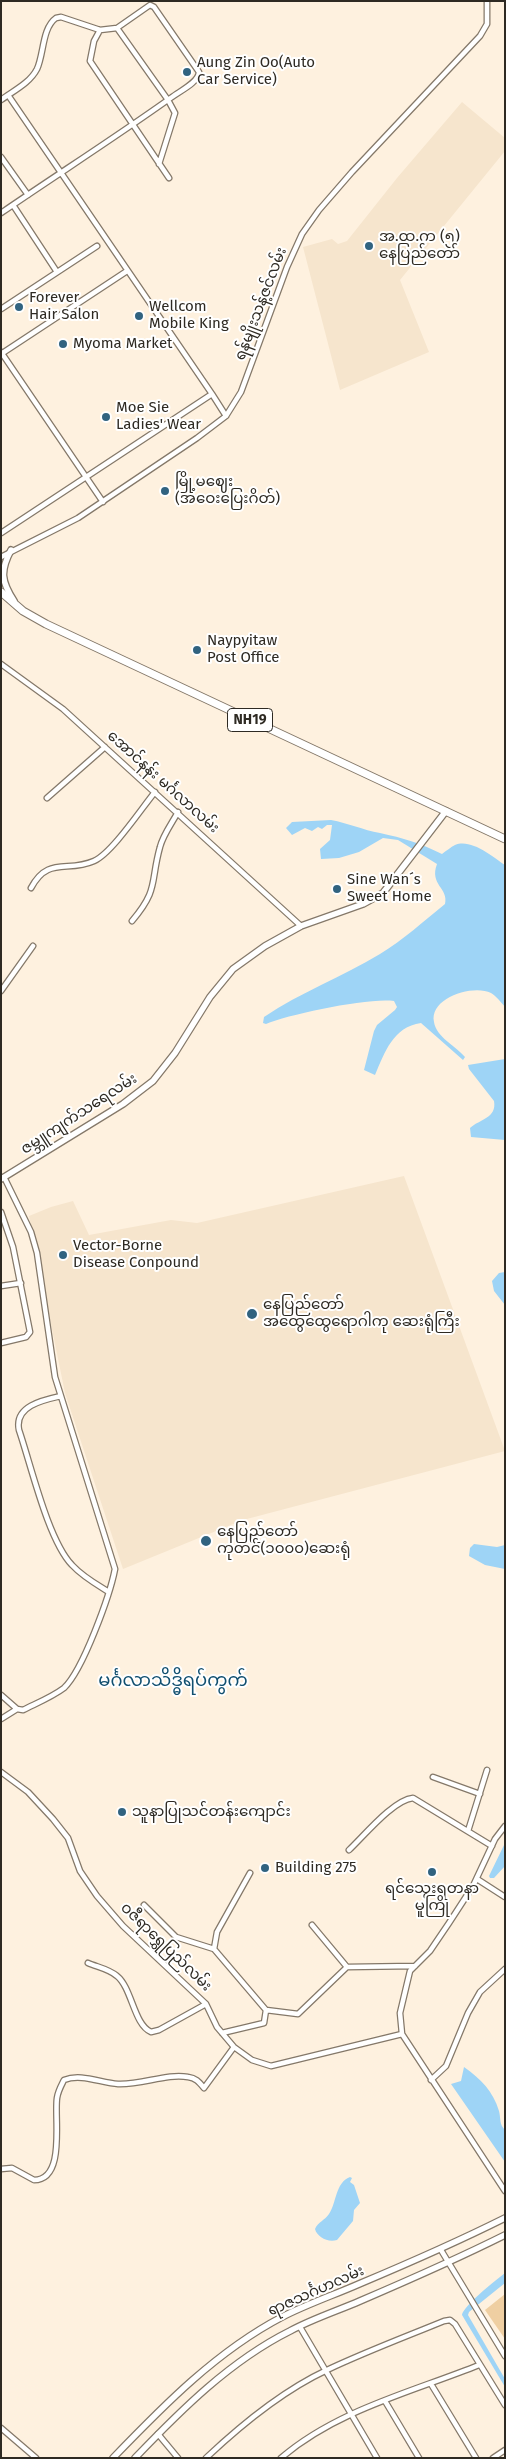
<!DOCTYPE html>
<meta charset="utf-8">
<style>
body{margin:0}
#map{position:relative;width:506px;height:2459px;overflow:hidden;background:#fef1df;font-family:"Fira Sans",sans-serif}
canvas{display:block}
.frame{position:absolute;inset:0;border:2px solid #2e2a23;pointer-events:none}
</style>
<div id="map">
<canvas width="506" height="2459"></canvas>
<div class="frame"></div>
</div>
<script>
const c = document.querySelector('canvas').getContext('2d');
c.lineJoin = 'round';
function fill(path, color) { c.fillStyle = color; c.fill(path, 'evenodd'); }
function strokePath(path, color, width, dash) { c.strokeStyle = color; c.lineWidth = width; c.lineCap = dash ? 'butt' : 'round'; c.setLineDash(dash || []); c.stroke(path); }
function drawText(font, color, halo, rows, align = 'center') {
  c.font = font + ' "Fira Sans","Noto Sans Myanmar",sans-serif'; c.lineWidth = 4; c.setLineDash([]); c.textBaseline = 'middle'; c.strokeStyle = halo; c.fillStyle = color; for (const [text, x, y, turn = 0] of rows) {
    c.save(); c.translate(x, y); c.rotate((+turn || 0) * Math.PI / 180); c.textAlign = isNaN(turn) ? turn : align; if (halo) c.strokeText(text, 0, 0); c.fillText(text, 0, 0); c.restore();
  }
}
const built = new Path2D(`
 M462,102L505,138V151L400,280L429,352L340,390L303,247L332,239L338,244L347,241L397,178Z
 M404,1176L505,1451L243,1520L123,1569L65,1393L29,1216L51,1207L73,1201L89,1235L171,1220L197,1223Z`);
const green = new Path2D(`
 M505,2294V2339L485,2310Z`);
const water = new Path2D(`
 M331,820C348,823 363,830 380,833C403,838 420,843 442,854C446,851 451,847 455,845C471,838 493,857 505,865V1007C501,1002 496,996 491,993C473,984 429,998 434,1022C436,1037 456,1046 465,1057L463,1060L421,1023C393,1027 385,1052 375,1075L364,1070L374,1031L377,1025L395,1010L397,1007L394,1001C371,997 289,1014 266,1024L263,1023L264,1017C301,992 342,977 380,954C403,940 424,921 445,904C449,888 429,885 437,864L398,840L383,838L359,852L339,858L321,859L320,849L330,840L332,825H327L322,829L318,827L312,831L305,828L292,835L286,828L292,822Z
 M505,1059V1140L471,1137L470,1128C480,1119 497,1118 494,1101L469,1069L468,1065Z
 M505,1272V1305L494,1291L492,1281L499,1273Z
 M474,1544L497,1547L505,1545V1569L485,1565L469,1556L470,1548Z
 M505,1843V1866L494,1878H490L489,1876Z
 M464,2067C481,2079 493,2091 499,2111C501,2119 499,2124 505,2130V2162L451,2084L461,2081Z
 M350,2177L352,2178L350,2182L354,2185L360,2203L354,2210L353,2221L337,2240C328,2243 317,2237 315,2229C318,2222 325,2220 329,2214C337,2202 335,2183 350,2177Z
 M505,2273V2283L469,2312L468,2315L505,2379V2387L462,2315C463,2306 496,2280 505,2273Z`);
const minor = new Path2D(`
 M100,30L94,41L90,61L169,178
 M8,95L212,394
 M1,100C13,91 30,83 37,69C44,54 42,28 56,18L61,17L100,30L117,28
 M1,157L28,195
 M13,205L57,272
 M1,213C58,174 116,137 172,97C180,91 199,82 199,72L154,7L150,5L117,28L168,100L175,113L159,164
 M1,309L97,246
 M1,352L103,502
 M1,354L127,271
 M1,533L212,394L226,416
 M1,557L78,518L197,438L226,416L241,392L287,267L302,234L319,210L352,172L480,36L487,24V1
 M1,664L63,709L301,926
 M47,798L105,747
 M31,888C48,856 67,873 94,861C112,853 141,809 155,792
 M132,921C159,889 150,883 160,847C163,835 172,823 178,812
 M1,991L33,946
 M1,1212L13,1247L30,1332L26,1337L1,1343
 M1,1286L21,1283
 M61,1396C43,1400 14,1406 19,1430C31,1465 48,1540 72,1565C83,1577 96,1584 109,1592
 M1,1695L17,1709L23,1710C37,1703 52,1697 64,1688C83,1670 110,1595 115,1569L55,1377L37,1253L31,1232L4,1177
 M1,1719L17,1709
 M1,1772L28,1792L53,1819L68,1838L80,1871L97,1896L123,1926L206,2004L217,2027L234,2047L252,2060L271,2066L402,2034L505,2191
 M433,1777L480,1794
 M468,1831L487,1770
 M349,1850C364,1836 393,1800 413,1798L492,1846
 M477,1879L505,1897
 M144,1905L176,1937L214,1949
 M312,1925L347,1967
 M88,1963C97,1967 109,1969 117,1976C132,1988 134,2025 151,2032L159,2030L206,2004
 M266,2010L298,2014L347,1967L415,1966
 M222,2033L264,2023L266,2010L214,1949L217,1932L250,1873
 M402,2034L400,2013L410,1971L430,1951L449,1923L473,1886L495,1839L505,1826
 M431,2080L446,2066L468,2013L480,1992L505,1969
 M1,2169L12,2168L34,2180C66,2180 54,2118 57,2098C58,2091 61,2086 64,2080C81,2073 101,2083 118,2084C142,2085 167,2073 188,2077C196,2078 199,2082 204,2088L234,2047
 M441,2250L505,2356
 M300,2327L377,2458
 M431,2384L476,2458
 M385,2401L419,2458
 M1,2428L36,2458
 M158,2434L178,2458
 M206,2458C242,2424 282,2391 327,2370C365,2352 405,2337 444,2321L450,2320L455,2324L505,2405
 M281,2458C337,2410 412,2392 479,2365
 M493,2458L505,2450`);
const major = new Path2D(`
 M11,550C0,571 1,581 14,601
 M1,1179L123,1104L153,1081L175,1053L210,997L233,969L265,946L301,926L363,904L383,893L446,811
 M113,2458C164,2405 217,2351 282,2317C307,2304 334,2295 359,2284C409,2263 457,2242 505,2218
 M135,2458C181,2410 230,2361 290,2331C312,2319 337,2311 360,2301C409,2280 457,2259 505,2235`);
const highway = new Path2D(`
 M1,592L23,611L46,624L505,839`);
const markers = [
 [187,72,5,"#316380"],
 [369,246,5,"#316380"],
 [19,307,5,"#316380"],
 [139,316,5,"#316380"],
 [63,344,5,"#316380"],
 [106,417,5,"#316380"],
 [165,491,5,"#316380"],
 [197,650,5,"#316380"],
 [337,889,5,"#316380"],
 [63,1255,5,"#316380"],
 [252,1314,6,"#316380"],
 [206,1541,6,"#316380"],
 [122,1812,5,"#316380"],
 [265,1868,5,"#316380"],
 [432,1872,5,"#316380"]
];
const shields = [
 [250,720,45]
];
const shieldNames = [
 ["NH19",250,720]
];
const poiNames = [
 ["Aung Zin Oo(Auto",197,63],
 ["Car Service)",197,80],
 ["အ.ထ.က (၅)",379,237],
 ["နေပြည်တော်",379,254],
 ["Forever",29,298],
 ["Hair Salon",29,315],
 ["Wellcom",149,307],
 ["Mobile King",149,324],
 ["Myoma Market",73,344],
 ["Moe Sie",116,408],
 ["Ladies' Wear",116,425],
 ["မြို့မဈေး",175,482],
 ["(အဝေးပြေးဂိတ်)",175,499],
 ["Naypyitaw",207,641],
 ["Post Office",207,658],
 ["Sine Wan´s",347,880],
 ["Sweet Home",347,897],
 ["Vector-Borne",73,1246],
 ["Disease Conpound",73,1263],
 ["နေပြည်တော်",263,1305],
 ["အထွေထွေရောဂါကု ဆေးရုံကြီး",263,1322],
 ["နေပြည်တော်",217,1532],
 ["ကုတင်(၁၀၀၀)ဆေးရုံ",217,1549],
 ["သူနာပြုသင်တန်းကျောင်း",132,1812],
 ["Building 275",275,1868],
 ["ရင်သွေးရတနာ",432,1889,"center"],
 ["မူကြို",432,1906,"center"]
];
const streetNames = [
 ["ရန်မျိုးသန့်ဇင်လမ်း",261,304,-69],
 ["အောင်နန်း မင်္ဂလာလမ်း",163,782,42],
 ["ဇမ္ဘူကျက်သရေလမ်း",79,1114,-33],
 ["ဝဇီရာရွှေပြည်လမ်း",166,1947,44],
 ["ရာဇသင်္ဂဟလမ်း",316,2291,-24]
];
const quarterNames = [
 ["မင်္ဂလာသိဒ္ဓိရပ်ကွက်",173,1681]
];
fill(built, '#f6e5cd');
fill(green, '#efcfa2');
fill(water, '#9ed4f6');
strokePath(minor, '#847869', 7);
strokePath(major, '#847869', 8);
strokePath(highway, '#847869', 9);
strokePath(minor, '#fff', 4.5);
strokePath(major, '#fff', 5.5);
strokePath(highway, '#fff', 7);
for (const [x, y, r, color] of markers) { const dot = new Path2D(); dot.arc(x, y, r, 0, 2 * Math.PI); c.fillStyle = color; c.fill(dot); strokePath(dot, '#fff', 2); }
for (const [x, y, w] of shields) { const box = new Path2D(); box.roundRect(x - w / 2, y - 11.5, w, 23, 4); c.fillStyle = '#fff'; c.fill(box); strokePath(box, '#2e2a23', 1); }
drawText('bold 14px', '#2e2a23', null, shieldNames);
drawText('15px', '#2e2a23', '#fff', poiNames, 'left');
drawText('15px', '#2e2a23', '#fff', streetNames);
drawText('18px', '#114f6f', '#fff', quarterNames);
</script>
